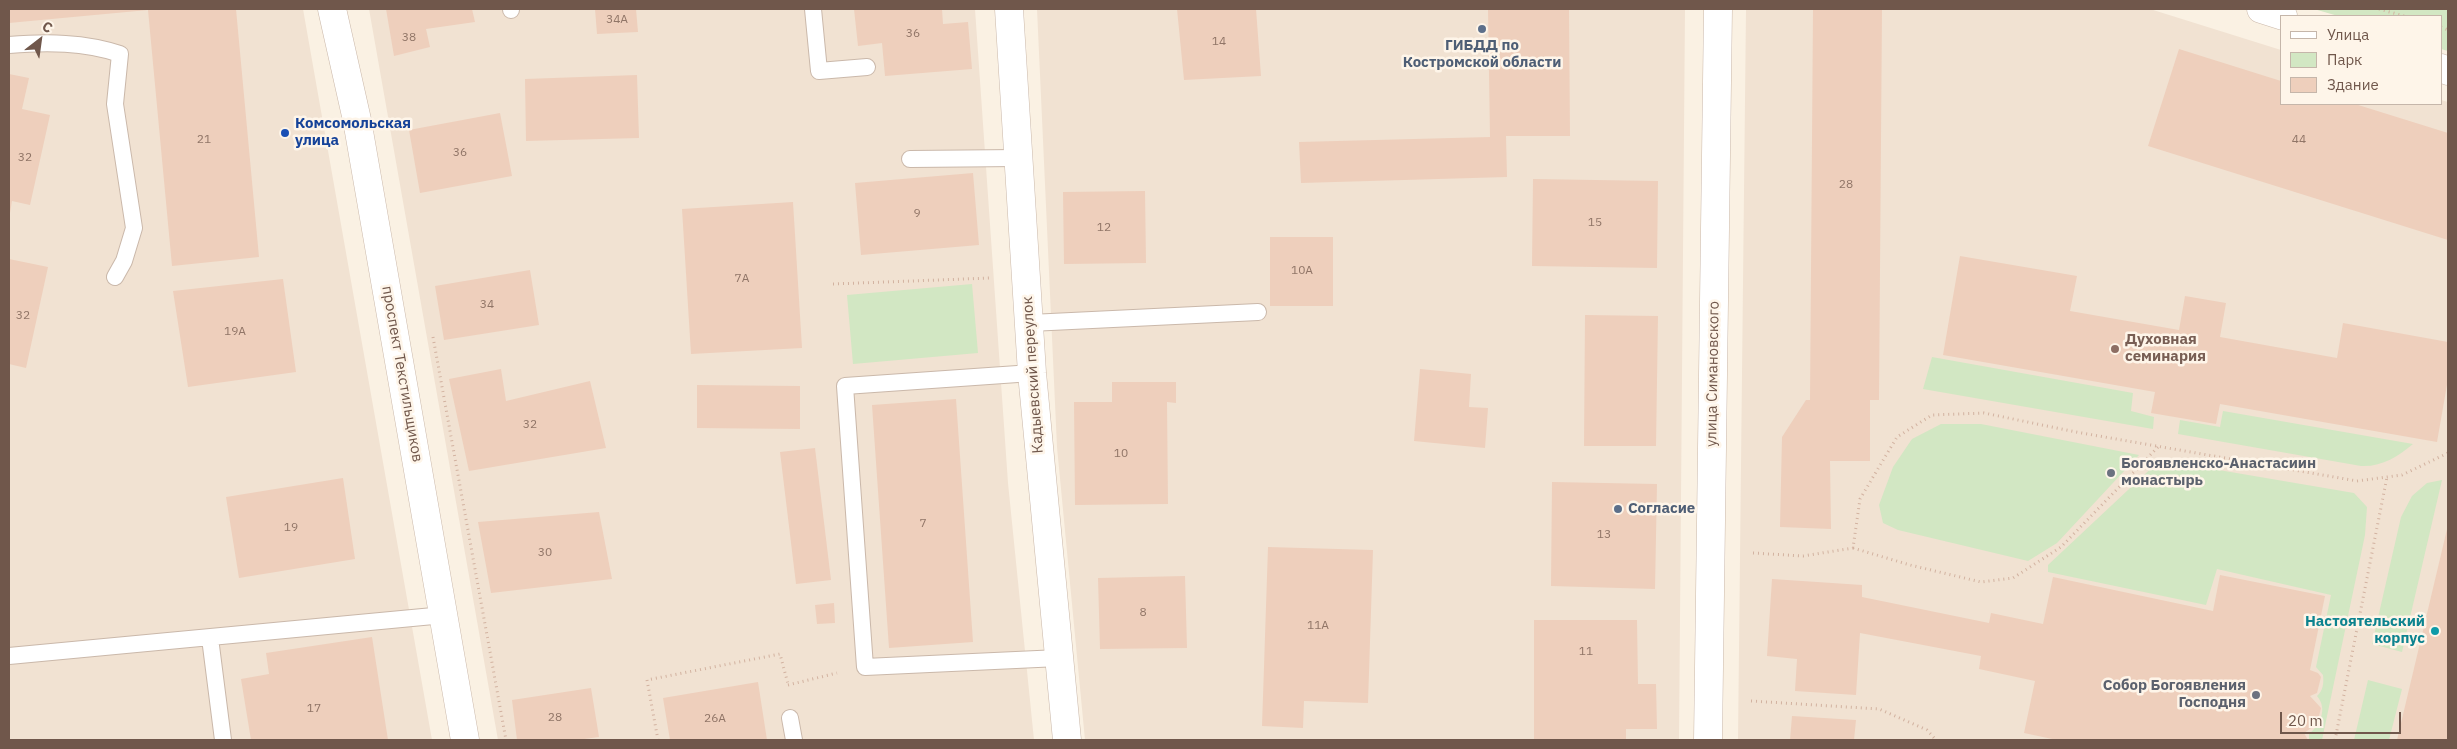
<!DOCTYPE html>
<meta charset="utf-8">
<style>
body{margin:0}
#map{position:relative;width:2457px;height:749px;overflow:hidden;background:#faf1e3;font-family:"IBM Plex Sans",sans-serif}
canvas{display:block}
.frame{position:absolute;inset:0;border:10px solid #70574b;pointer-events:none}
.legend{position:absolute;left:2280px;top:15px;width:162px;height:90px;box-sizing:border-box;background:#fef5e9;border:1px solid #c5b6aa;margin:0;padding:6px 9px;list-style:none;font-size:15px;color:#70574b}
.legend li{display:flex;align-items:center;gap:10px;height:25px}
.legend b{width:25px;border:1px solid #c5b6aa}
.north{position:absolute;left:15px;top:15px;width:50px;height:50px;-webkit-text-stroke:4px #fef5e9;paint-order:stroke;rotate:30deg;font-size:14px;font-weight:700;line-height:20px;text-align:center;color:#70574b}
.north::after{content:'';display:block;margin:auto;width:18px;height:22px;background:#70574b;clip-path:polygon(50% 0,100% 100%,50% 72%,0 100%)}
.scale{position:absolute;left:2280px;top:712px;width:121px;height:22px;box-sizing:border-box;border:2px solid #70574b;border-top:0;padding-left:6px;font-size:15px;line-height:18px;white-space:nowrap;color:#70574b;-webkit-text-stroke:4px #fef5e9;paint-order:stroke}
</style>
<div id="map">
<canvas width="2457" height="749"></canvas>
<div class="frame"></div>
<ul class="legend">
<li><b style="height:6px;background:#fff"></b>Улица</li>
<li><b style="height:14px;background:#d2e7c3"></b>Парк</li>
<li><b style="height:14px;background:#eecfbc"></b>Здание</li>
</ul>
<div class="north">С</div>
<div class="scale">20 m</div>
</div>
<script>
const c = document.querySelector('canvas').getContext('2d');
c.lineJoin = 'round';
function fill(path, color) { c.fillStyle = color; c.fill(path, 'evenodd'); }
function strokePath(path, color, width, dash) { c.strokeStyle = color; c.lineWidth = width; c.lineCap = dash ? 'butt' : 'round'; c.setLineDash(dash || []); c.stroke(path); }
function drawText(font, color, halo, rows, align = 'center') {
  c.font = font + ' "IBM Plex Sans",sans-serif'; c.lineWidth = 5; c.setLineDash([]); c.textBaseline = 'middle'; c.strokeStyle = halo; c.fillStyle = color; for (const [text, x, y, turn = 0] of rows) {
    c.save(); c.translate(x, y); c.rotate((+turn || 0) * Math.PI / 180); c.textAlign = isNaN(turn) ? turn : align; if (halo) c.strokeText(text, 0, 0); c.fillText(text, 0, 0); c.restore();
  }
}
const residential = new Path2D(`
 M9,9H303L432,740H9Z
 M369,9H975L1008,483L1034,740H498Z
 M1037,9H1685L1679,740H1085L1057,447Z
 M1746,9H2150L2281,50V104H2441V100L2448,102V740H1738Z`);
const green = new Path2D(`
 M2314,9H2448V51L2441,49V16H2338Z
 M972,284L978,353L853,364L847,295Z
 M1932,357L2133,393L2131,411L2154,417L2153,429L1923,389Z
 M2223,411L2413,444C2397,457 2382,467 2361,466L2178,434L2180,420L2220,427Z
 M1941,424H1981L2139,455L2057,543L2028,561L1898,530L1883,523L1879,505L1893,467L1912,439Z
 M2160,460L2354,493L2367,507L2365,535L2322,740H2309V734C2320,725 2328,709 2317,696C2323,691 2324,683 2323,675L2316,667L2331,595L2217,569L2206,605L2048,572V565Z
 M2442,480L2402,652L2372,644L2401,517L2412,496L2427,483Z
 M2368,680L2402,689L2389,740H2354Z`);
const building = new Path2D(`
 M9,9H236L259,257L172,266L148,10L9,23Z
 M386,9H472L475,22L426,29L430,47L394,56Z
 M595,9H636L638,32L597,34Z
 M854,9H942L943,24L968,22L972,69L885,76L882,43L858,46Z
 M1177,9H1256L1261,76L1184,80Z
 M1488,9H1569L1570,136H1506L1507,177L1301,183L1299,142L1490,137Z
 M1813,9H1882L1879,400H1870V461H1830L1831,529L1780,527L1782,437L1806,400H1810Z
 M2179,49L2281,81V104H2355L2448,133V240L2148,146Z
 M9,74L29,78L22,109L50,115L30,205L12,201L10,213Z
 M637,75L639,138L526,141L525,79Z
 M500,113L512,176L420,193L409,130Z
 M973,173L979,245L861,255L855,183Z
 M1533,179L1658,181L1657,268L1532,266Z
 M1145,191L1146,263L1064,264L1063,192Z
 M793,202L802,348L691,354L682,209Z
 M1270,237H1333V306H1270Z
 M1960,256L2077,276L2070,311L2179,330L2185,296L2226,303L2220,337L2337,358L2343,323L2448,342V379L2437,442L2220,404L2216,424L2151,413L2155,392L1943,355Z
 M9,259L48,267L26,368L9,364Z
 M530,270L539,325L444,340L435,286Z
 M283,279L296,372L188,387L173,291Z
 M1585,315L1658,316L1656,446H1584Z
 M501,369L506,401L590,381L606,448L469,471L449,379Z
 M1420,369L1471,374L1469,407L1488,408L1485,448L1414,441Z
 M1112,382H1176V403L1167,402L1168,504L1075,505L1074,402H1112Z
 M697,385L800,386V429L697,428Z
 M956,399L973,642L889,648L872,405Z
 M815,448L831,580L796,584L780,452Z
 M343,478L355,559L239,578L226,497Z
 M1552,482L1657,484L1655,589L1551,586Z
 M599,512L612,579L491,593L478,522Z
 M2448,525V740H2397Z
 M1268,547L1373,550L1368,703L1304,701L1303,728L1262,726Z
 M2220,575L2325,596L2310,670L2318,673L2321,677L2317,693L2310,696L2321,708L2317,724L2304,733L2308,740H2057L2024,733L2035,681L1979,669L1981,656L1860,633L1856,695L1795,691L1797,659L1767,656L1772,579L1862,585V597L1989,623L1991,613L2043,624L2053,577L2213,611Z
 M1185,576L1187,648L1100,649L1098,578Z
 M834,603L835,623L817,624L815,605Z
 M1534,620H1637L1638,684H1656L1657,729H1626V740H1534Z
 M372,637L388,740H251L241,679L269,674L266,653Z
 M758,682L767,740H670L663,698Z
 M591,688L599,737L577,740H517L512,700Z
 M1792,716L1856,720L1854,740H1790Z`);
const path = new Path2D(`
 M2379,9L2404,16
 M2441,27L2448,30
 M833,284L990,278
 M433,337L506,740
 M1853,548L1910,565L1981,582L2013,578L2061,547L2159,446
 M1753,553L1803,556L1853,548L1860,499L1882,462L1897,437L1932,415L1984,413L2076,432L2357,481L2402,475L2448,453
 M788,685L837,673
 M1751,701L1879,709L1927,730L1936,740
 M658,740L647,680L780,654L788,684
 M2335,740L2387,477`);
const service = new Path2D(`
 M511,9V10
 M813,9L819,71L867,67
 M9,45C47,42 84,42 120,54L115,104L134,228L124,261L115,277
 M910,159L1018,158
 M1030,323L1258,312
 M1032,373L845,386L865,667L1059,658
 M210,638L223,740
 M9,656L444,615
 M790,718L794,740`);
const minor = new Path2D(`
 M1009,9L1032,373L1067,740`);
const tertiary = new Path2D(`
 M332,9L357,120L465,740
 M2261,9L2283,16
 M2441,68L2448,71
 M1708,740L1718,9`);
const markers = [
 [1482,29,5,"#5c6f8a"],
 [285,133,5,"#1a4fb4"],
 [2115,349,5,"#8d6e63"],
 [2111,473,5,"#6b7280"],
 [1618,509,5,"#5c6f8a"],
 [2435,631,5,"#0f9aa8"],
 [2256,695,5,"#6b7280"]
];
const numberNames = [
 ["34А",617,20],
 ["36",913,34],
 ["38",409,38],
 ["14",1219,42],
 ["21",204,140],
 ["44",2299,140],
 ["36",460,153],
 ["32",25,158],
 ["28",1846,185],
 ["9",917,214],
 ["15",1595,223],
 ["12",1104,228],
 ["10А",1302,271],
 ["7А",742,279],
 ["34",487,305],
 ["32",23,316],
 ["19А",235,332],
 ["32",530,425],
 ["10",1121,454],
 ["7",923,524],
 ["19",291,528],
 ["13",1604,535],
 ["30",545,553],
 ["8",1143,613],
 ["11А",1318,626],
 ["11",1586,652],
 ["17",314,709],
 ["28",555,718],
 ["26А",715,719]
];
const serviceNames = [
 ["ГИБДД по",1482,46],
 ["Костромской области",1482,63],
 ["Согласие",1628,509,"left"]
];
const transitNames = [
 ["Комсомольская",295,124],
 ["улица",295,141]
];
const educationNames = [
 ["Духовная",2125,340],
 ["семинария",2125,357]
];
const streetNames = [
 ["проспект Текстильщиков",402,374,80],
 ["улица Симановского",1713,374,-89],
 ["Кадыевский переулок",1033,375,-94]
];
const worshipNames = [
 ["Богоявленско-Анастасиин",2121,464],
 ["монастырь",2121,481],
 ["Собор Богоявления",2246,686,"right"],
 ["Господня",2246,703,"right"]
];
const cultureNames = [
 ["Настоятельский",2425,622],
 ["корпус",2425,639]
];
fill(residential, '#f1e2d2');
fill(green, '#d2e7c3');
fill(building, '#eecfbc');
strokePath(service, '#cab8aa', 18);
strokePath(minor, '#cab8aa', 29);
strokePath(tertiary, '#cab8aa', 29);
strokePath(path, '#d2b2a0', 3, [1, 4]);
strokePath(service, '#fff', 16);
strokePath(minor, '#fff', 28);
strokePath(tertiary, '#fff', 28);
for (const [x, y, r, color] of markers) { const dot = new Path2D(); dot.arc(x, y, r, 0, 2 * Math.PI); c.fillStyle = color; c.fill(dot); strokePath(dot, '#fef5e9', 2); }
drawText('12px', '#907567', null, numberNames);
drawText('bold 15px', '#4e5e75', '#fef5e9', serviceNames);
drawText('bold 15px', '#164399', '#fef5e9', transitNames, 'left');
drawText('bold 15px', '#785e54', '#fef5e9', educationNames, 'left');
drawText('15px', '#70574b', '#fef5e9', streetNames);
drawText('bold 15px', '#5b616d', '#fef5e9', worshipNames, 'left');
drawText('bold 15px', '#0d838f', '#fef5e9', cultureNames, 'right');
</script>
